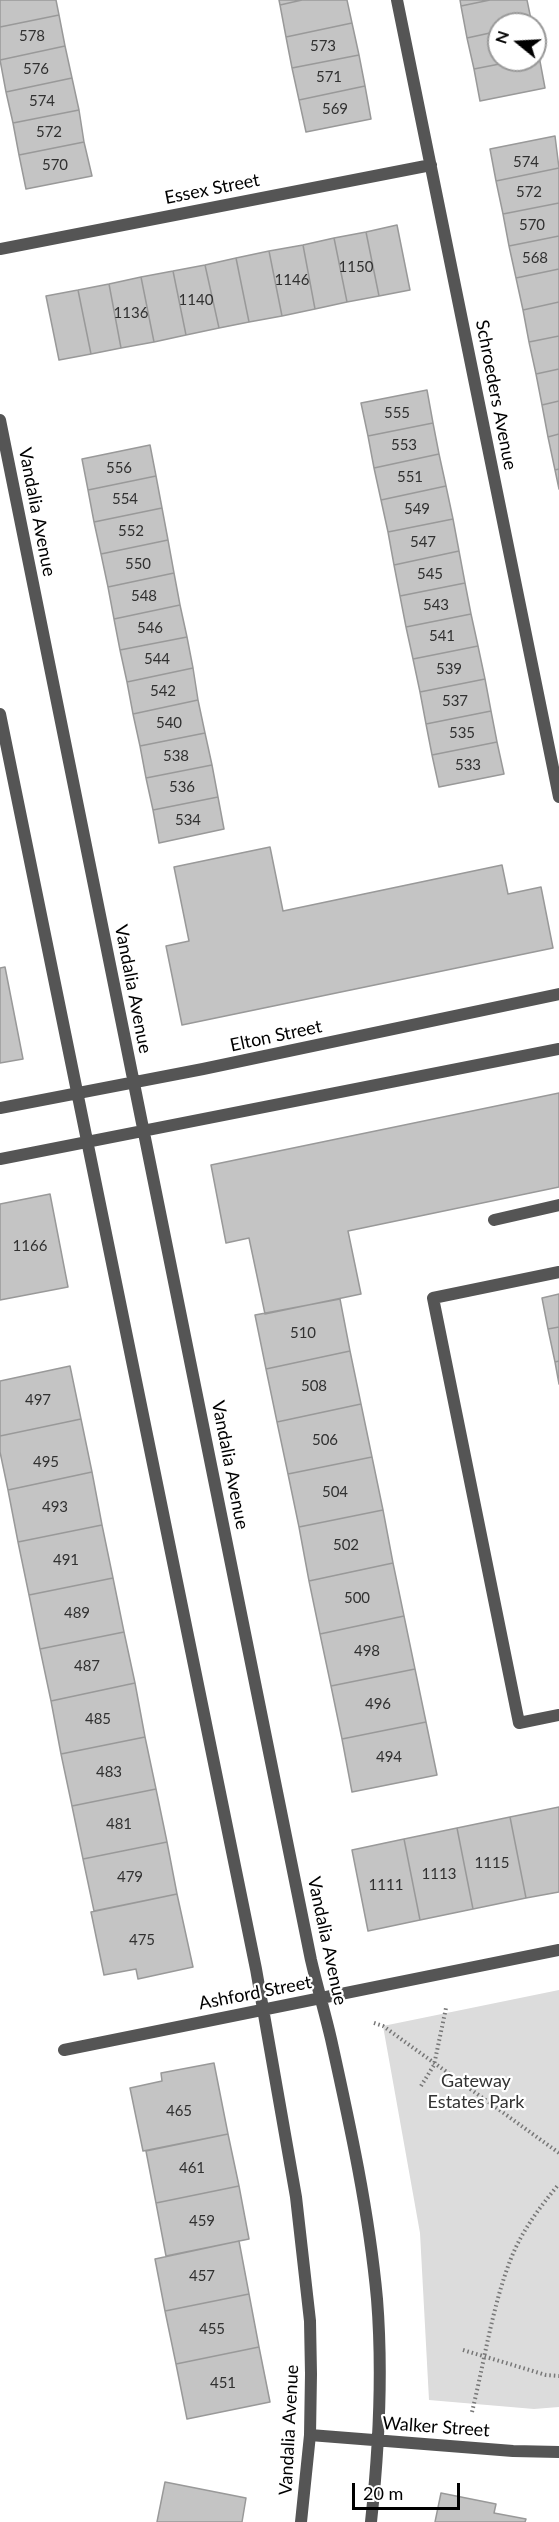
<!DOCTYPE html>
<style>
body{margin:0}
#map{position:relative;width:559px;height:2522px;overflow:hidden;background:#fff;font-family:Lato,sans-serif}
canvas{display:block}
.north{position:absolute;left:487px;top:12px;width:60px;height:60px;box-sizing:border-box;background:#fff;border:2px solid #999;border-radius:50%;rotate:288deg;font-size:16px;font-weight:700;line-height:24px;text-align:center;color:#000}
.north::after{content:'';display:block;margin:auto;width:21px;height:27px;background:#000;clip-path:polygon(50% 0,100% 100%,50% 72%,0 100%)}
.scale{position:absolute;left:352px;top:2483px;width:108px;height:27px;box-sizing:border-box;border:3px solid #000;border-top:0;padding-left:8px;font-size:18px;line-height:21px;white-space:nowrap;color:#000;-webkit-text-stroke:4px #fff;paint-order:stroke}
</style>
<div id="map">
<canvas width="559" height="2522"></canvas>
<div class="north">N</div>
<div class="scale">20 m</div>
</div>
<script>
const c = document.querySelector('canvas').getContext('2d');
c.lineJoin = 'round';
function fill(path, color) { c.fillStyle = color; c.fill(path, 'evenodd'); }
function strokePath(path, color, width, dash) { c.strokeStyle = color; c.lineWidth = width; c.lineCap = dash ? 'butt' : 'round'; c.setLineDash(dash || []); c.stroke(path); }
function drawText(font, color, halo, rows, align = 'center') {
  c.font = font + ' Lato,sans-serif'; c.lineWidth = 4.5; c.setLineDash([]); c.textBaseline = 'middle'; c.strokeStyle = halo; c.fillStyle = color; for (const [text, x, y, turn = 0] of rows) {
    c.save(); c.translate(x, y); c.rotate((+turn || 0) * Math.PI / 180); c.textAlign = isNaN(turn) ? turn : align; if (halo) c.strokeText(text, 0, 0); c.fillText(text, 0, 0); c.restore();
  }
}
const green = new Path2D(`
 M559,1990V2407L534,2409L429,2400L420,2233L383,2026Z`);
const building = new Path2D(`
 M0,0H56L59,15L0,27Z
 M279,0H302L280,5Z
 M302,0H347L352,23L286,37L280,5Z
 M460,0H490L461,6Z
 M490,0H527L532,24H499V31L467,38L461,6Z
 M59,15L65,46L0,60V27Z
 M352,23L359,55L292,68L286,37Z
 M499,31V60H520L474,69L467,38Z
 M535,38L539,56L535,57Z
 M65,46L72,78L6,92L0,60Z
 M359,55L365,86L299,100L292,68Z
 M539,56L545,88L480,101L474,69L520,60H535V57Z
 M72,78L79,110L13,123L6,92Z
 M365,86L371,119L306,132L299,100Z
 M79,110L84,142L19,155L13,123Z
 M555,136L559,168L496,181L490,149Z
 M84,142L92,176L26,189L19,155Z
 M559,168V203L503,214L496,181Z
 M559,203V236L509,246L503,214Z
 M397,225L410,290L379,296L366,232Z
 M366,232L379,296L347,302L334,238Z
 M559,236V269L516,278L509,246Z
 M334,238L347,302L315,309L303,245Z
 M303,245L315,309L282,316L269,251Z
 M269,251L282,316L249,322L236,258Z
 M236,258L249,322L219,328L205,265Z
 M205,265L219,328L186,335L173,271Z
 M559,269V302L523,310L516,278Z
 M173,271L186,335L154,342L141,277Z
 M141,277L154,342L121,348L109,284Z
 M109,284L121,348L91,354L78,290Z
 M78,290L91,354L59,360L46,296Z
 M559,302V336L529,342L523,310Z
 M559,336V369L536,374L529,342Z
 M559,369V401L542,405L536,374Z
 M427,390L433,423L368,436L361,403Z
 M559,401V434L548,437L542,405Z
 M433,423L439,454L374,468L368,436Z
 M559,434V469L555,470L548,437Z
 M150,445L156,476L88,490L82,459Z
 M439,454L446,486L381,500L374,468Z
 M559,469V489L555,470Z
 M156,476L162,508L94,522L88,490Z
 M446,486L453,519L388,532L381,500Z
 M162,508L168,540L101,554L94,522Z
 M453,519L459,551L394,565L388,532Z
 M168,540L174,573L108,587L101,554Z
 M459,551L465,583L400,596L394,565Z
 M174,573L180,605L114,619L108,587Z
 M465,583L471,614L406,627L400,596Z
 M180,605L187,637L120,650L114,619Z
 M471,614L478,646L413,659L406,627Z
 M187,637L193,668L127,682L120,650Z
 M478,646L485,679L420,692L413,659Z
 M193,668L198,700L133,714L127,682Z
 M485,679L491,711L426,724L420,692Z
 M198,700L205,733L140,746L133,714Z
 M491,711L497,742L432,755L426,724Z
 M205,733L212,765L146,778L140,746Z
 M497,742L504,774L439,787L432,755Z
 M212,765L218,797L153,810L146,778Z
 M218,797L224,829L159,843L153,810Z
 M270,847L283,911L502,865L508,894L541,887L553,948L182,1025L166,946L189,941L174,867Z
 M5,967L23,1059L0,1063V968Z
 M559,1093V1187L348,1231L361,1294L265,1314L249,1238L226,1243L211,1165Z
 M50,1194L68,1287L0,1300V1204Z
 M559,1294V1327L548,1329L542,1298Z
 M340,1299L350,1351L266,1369L255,1315Z
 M559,1327V1361L555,1362L548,1329Z
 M350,1351L361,1404L277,1422L266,1369Z
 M559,1361V1384L555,1362Z
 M70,1366L81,1419L0,1436V1381Z
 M361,1404L372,1457L288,1474L277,1422Z
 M81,1419L92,1472L8,1490L0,1452V1436Z
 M372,1457L383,1510L299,1527L288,1474Z
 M92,1472L102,1525L18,1542L8,1490Z
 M383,1510L393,1563L309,1581L299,1527Z
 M102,1525L113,1578L29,1595L18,1542Z
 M393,1563L404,1616L320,1634L309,1581Z
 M113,1578L124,1632L40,1649L29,1595Z
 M404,1616L415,1669L331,1686L320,1634Z
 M124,1632L135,1683L51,1701L40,1649Z
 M415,1669L426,1722L342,1739L331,1686Z
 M135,1683L145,1737L61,1754L51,1701Z
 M426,1722L437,1775L352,1792L342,1739Z
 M145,1737L156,1789L72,1806L61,1754Z
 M156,1789L167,1842L83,1859L72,1806Z
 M559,1807V1892L526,1898L510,1817Z
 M510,1817L526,1898L473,1909L457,1828Z
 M457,1828L473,1909L420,1920L404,1839Z
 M404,1839L420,1920L368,1931L352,1850Z
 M167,1842L177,1894L94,1911L83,1859Z
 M177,1894L193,1967L138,1979L136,1969L104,1975L91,1912Z
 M214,2063L228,2134L143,2151L130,2088L162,2081L161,2073Z
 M228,2134L239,2186L156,2203L146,2151Z
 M239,2186L249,2239L166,2256L156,2203Z
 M239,2241L249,2294L165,2311L155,2259Z
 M249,2294L259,2347L176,2364L165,2311Z
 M259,2347L270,2402L187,2419L176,2364Z
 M165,2482L246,2498L242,2522H157Z
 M441,2493L496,2504L494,2513L526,2519L525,2522H435Z`);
const path = new Path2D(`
 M374,2023L383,2026L559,2153
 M421,2086L434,2065L446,2008
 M463,2350L546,2375L559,2376
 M472,2412C484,2363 492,2308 510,2261C521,2232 539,2208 559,2184`);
const service = new Path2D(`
 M494,1220L559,1205
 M559,1272L433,1298L519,1723L559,1715`);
const minor = new Path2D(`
 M397,0L559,797
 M0,249L431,165
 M0,420L311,1960C317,1986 325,2013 331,2039C350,2125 369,2212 377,2299C383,2374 379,2448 371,2522
 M0,714L256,1969L296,2197L310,2321L311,2374L310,2435L301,2522
 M0,1108L203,1069L559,994
 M0,1159L559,1049
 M64,2050L559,1950
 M310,2435L513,2451L559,2452`);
const numberNames = [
 ["578",32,36],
 ["573",323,46],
 ["576",36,69],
 ["571",329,77],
 ["574",42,101],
 ["569",335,109],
 ["572",49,132],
 ["574",526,162],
 ["570",55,165],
 ["572",529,192],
 ["570",532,225],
 ["568",535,258],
 ["1150",356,267],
 ["1146",292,280],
 ["1140",196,300],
 ["1136",131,313],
 ["555",397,413],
 ["553",404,445],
 ["556",119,468],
 ["551",410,477],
 ["554",125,499],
 ["549",417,509],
 ["552",131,531],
 ["547",423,542],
 ["550",138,564],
 ["545",430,574],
 ["548",144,596],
 ["543",436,605],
 ["546",150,628],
 ["541",442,636],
 ["544",157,659],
 ["539",449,669],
 ["542",163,691],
 ["537",455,701],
 ["540",169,723],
 ["535",462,733],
 ["538",176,756],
 ["533",468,765],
 ["536",182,787],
 ["534",188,820],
 ["1166",30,1246],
 ["510",303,1333],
 ["508",314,1386],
 ["497",38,1400],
 ["506",325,1440],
 ["495",46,1462],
 ["504",335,1492],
 ["493",55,1507],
 ["502",346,1545],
 ["491",66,1560],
 ["500",357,1598],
 ["489",77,1613],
 ["498",367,1651],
 ["487",87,1666],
 ["496",378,1704],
 ["485",98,1719],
 ["494",389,1757],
 ["483",109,1772],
 ["481",119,1824],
 ["1115",492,1863],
 ["1113",439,1874],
 ["479",130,1877],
 ["1111",386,1885],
 ["475",142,1940],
 ["465",179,2111],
 ["461",192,2168],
 ["459",202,2221],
 ["457",202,2276],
 ["455",212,2329],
 ["451",223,2383]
];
const streetNames = [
 ["Essex Street",212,189,-11],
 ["Schroeders Avenue",496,395,79],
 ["Vandalia Avenue",37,512,79],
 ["Vandalia Avenue",133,989,79],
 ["Elton Street",276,1036,-12],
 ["Vandalia Avenue",230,1465,79],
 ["Vandalia Avenue",327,1941,78],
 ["Ashford Street",255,1993,-11],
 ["Walker Street",436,2427,4],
 ["Vandalia Avenue",289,2430,-87]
];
const parkNames = [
 ["Gateway",476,2081],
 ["Estates Park",476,2102]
];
fill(green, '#dcdcdc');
fill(building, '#c4c4c4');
strokePath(building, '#999', 1.5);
strokePath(path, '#777', 4, [1.5, 3]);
strokePath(service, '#555', 12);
strokePath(minor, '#555', 12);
drawText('15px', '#313131', null, numberNames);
drawText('18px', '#000', '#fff', streetNames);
drawText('18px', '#333', '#fff', parkNames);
</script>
